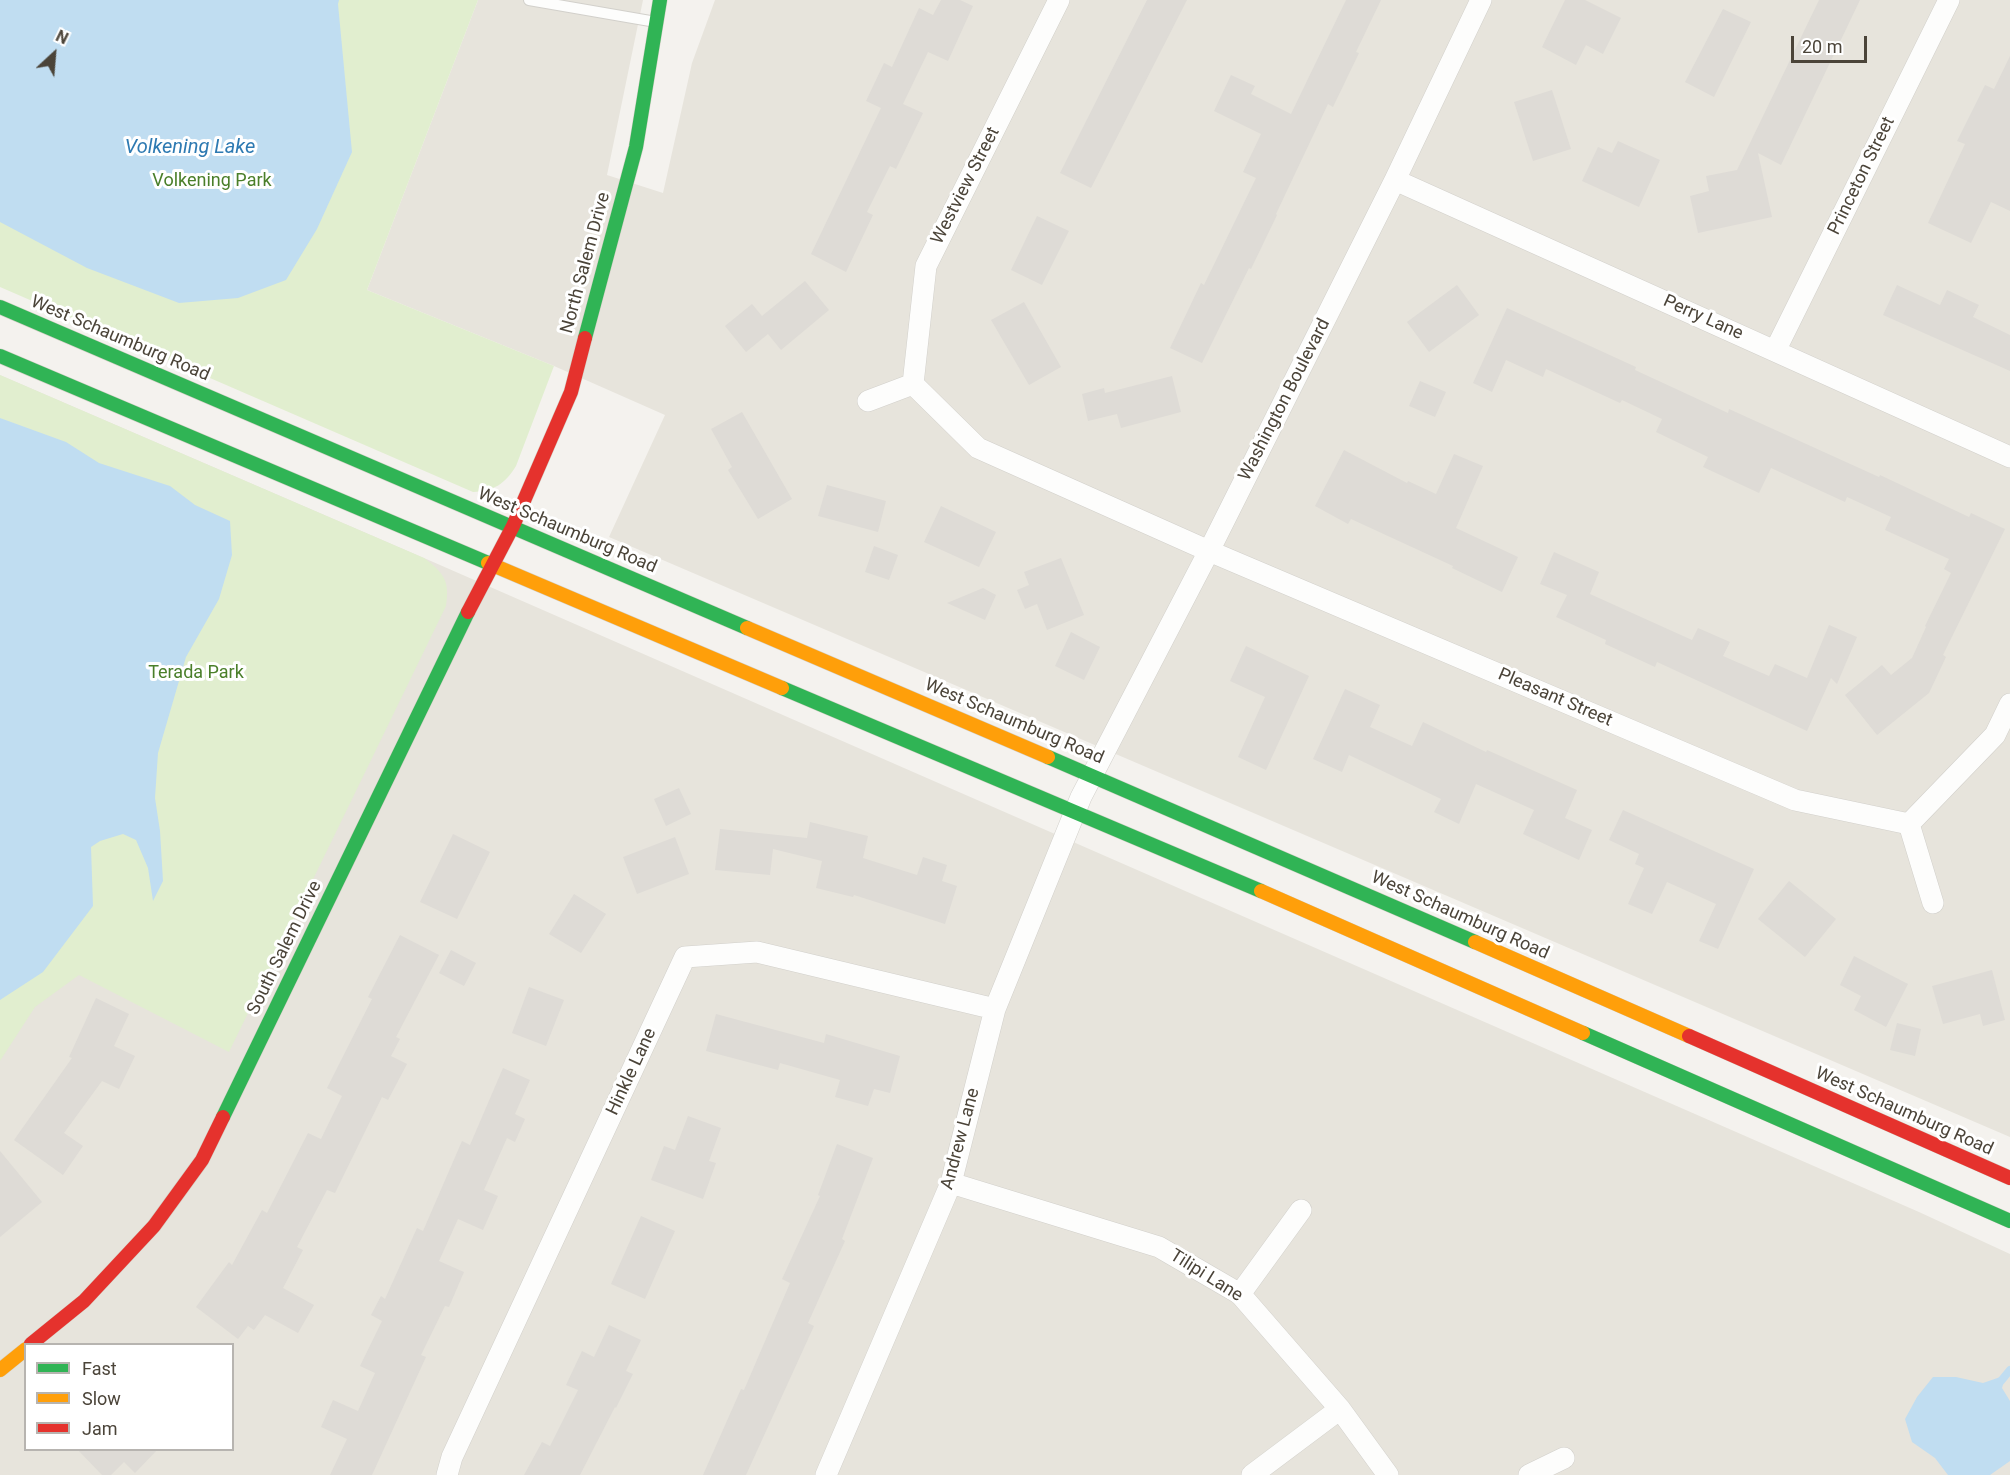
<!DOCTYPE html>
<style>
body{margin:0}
#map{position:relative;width:2010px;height:1475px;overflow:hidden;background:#f4f2ee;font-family:Roboto,sans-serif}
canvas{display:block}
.legend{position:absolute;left:24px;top:1343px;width:210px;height:108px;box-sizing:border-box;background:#fff;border:2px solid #b7b4b0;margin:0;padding:8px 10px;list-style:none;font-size:18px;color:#4b4439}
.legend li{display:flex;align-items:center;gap:12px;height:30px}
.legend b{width:30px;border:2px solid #b7b4b0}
.north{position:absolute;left:24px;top:24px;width:60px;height:60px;-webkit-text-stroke:4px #fff;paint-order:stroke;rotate:26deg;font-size:16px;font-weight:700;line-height:24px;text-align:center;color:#4b4439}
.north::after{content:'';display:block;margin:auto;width:21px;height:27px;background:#4b4439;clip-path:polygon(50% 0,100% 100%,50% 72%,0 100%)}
.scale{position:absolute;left:1791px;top:36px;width:76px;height:27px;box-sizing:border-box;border:3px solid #4b4439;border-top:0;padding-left:8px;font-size:18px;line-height:21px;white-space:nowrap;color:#4b4439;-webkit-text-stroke:4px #fff;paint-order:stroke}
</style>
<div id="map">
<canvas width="2010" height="1475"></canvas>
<ul class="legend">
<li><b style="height:8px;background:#30b455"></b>Fast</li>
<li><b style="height:8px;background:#ff9f0a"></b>Slow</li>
<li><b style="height:8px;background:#e5322d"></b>Jam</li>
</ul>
<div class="north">N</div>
<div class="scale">20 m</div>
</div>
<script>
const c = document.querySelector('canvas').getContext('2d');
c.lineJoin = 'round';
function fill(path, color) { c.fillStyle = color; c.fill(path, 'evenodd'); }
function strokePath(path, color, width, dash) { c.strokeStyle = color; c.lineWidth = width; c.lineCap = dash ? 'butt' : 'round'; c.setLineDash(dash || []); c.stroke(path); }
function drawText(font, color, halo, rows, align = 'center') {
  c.font = font + ' Roboto,sans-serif'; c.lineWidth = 6; c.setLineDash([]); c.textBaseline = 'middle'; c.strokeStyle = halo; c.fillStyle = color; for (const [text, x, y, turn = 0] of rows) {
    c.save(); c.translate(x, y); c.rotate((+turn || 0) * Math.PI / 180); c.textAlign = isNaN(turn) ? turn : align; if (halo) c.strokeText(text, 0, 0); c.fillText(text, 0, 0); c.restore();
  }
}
const residential = new Path2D(`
 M478,0H643L607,175L663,193L692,63L715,0H2010V1137L609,537L665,415L554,366L367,290Z
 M0,375L424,558L1919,1212L2010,1254V1475H0ZM26,1344H232V1450H26Z`);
const green = new Path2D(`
 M0,0H478L367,290L554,366L516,466C505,484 494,491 473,492L0,287Z
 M0,375L424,558C444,573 450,581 446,606L229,1052L79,975L35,1007L0,1061Z`);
const water = new Path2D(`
 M0,0H339L338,4L352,152L317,229L286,280L238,298L179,303L87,268L0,222Z
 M0,418L66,442L99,463L170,486L195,505L230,521L232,555L219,599L186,657L158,753L155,798L160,831L163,881L153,901L148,868L136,840L123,834L100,841L91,847L93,906L43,972L0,1000Z
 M2006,1375L2002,1388L2010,1401V1461L1990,1475H1948L1935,1458L1912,1442L1905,1419L1917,1397L1933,1377H1956L1983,1383Z`);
const stream = new Path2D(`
 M2001,1381L2010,1370`);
const building = new Path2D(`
 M941,0H960L973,6L948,61L928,52L903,104L923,113L896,169L890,166L867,212L873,215L846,272L811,254L881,108L866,101L884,63L892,67L919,8L933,15Z
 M1147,0H1187L1091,188L1060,173Z
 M1346,0H1381L1356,52L1359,53L1333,107L1328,104L1276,214L1277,215L1251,269L1249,268L1202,363L1170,348L1201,283L1204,285L1256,178L1243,172L1261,134L1214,111L1231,75L1255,86L1251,94L1291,114Z
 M1565,0H1585L1621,18L1603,54L1586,45L1576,65L1542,47Z
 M1819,0H1860L1781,165L1758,153L1772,217L1698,233L1690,196L1709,191L1706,176L1737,170Z
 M1723,9L1751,22L1714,97L1685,82Z
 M2010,56V211L1991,202L1971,243L1928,223L1965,144L1957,141L1985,85L1994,89Z
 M1552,90L1571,149L1533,161L1514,102Z
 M1618,141L1660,160L1639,207L1582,181L1598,147L1612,153Z
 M1037,216L1069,231L1042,285L1011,270Z
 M805,281L829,310L781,350L768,334L746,352L725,326L752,304L762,316Z
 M1457,285L1479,315L1429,352L1407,322Z
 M1897,285L1940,305L1947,290L1979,305L1973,317L2010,335V371L1883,315Z
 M1024,302L1061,367L1029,385L991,320Z
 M1507,308L1636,367L1635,370L1728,413L1729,409L1879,477L1880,475L1969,517L1971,513L2005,529L1943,655L1946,657L1929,693L1877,735L1845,695L1882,665L1891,675L1912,658L1926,627L1925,626L1951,573L1944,569L1949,559L1885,530L1891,517L1847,497L1845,502L1771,468L1759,493L1703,467L1708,457L1656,432L1662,419L1622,400L1620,403L1546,369L1543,377L1506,360L1492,392L1473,383Z
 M1172,376L1181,412L1121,428L1117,414L1088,421L1082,394L1104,388L1105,393Z
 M1420,381L1446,392L1435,417L1409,406Z
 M742,412L792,499L758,519L728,470L732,467L711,429Z
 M1344,450L1407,483L1408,481L1436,494L1454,454L1483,466L1456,528L1518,557L1502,592L1452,568L1453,566L1351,519L1348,524L1315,506Z
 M827,485L886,501L878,532L818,516Z
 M941,506L996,532L979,567L924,542Z
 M874,546L898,555L889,580L865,572Z
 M1554,552L1599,572L1590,594L1692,640L1698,628L1730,642L1723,656L1769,676L1775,664L1807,678L1829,625L1857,637L1837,684L1831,678L1807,731L1657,662L1655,667L1605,644L1606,640L1556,617L1567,595L1540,584Z
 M1061,558L1084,615L1047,630L1037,604L1025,609L1017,590L1029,585L1024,572Z
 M983,588L996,595L985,620L947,603Z
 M1071,632L1100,647L1084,680L1055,666Z
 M1246,646L1309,676L1266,770L1238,757L1265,697L1230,681Z
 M1345,689L1380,705L1370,727L1412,746L1423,722L1486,752L1487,750L1577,790L1565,818L1592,830L1579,860L1523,834L1534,810L1476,784L1459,824L1434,812L1441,799L1349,755L1342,772L1313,759Z
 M679,788L691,814L666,826L654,799Z
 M1623,810L1754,869L1718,949L1699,941L1716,904L1667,882L1652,914L1628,904L1644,868L1635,864L1639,854L1609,840Z
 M810,822L868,836L863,858L917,875L923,857L947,865L942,881L957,886L945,924L854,895L853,897L816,888L822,861L773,849L770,875L715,870L720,829L807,838Z
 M453,834L490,852L457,919L420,902Z
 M675,837L689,874L637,894L623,857Z
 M1789,881L1836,919L1805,957L1758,919Z
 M574,894L606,914L581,953L549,934Z
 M400,935L439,955L396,1037L400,1039L391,1056L407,1064L388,1100L382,1097L335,1193L327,1190L297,1247L303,1250L283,1288L314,1305L298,1333L265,1315L254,1330L248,1326L238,1339L196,1307L229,1262L232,1265L262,1210L267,1213L308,1133L321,1139L342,1096L327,1088L372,999L368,997Z
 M451,950L476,963L464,986L439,973Z
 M1854,956L1908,984L1886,1027L1854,1010L1861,996L1840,985Z
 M1992,970L2005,1020L1983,1026L1980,1014L1943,1024L1932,986Z
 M529,987L564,1000L546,1046L512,1033Z
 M96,998L129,1014L114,1046L135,1056L119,1089L102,1081L64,1133L83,1146L63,1175L14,1140L72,1058L69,1057Z
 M716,1014L824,1043L826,1034L900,1056L890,1093L874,1089L868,1106L835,1097L840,1080L780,1063L778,1070L706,1051Z
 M1897,1023L1921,1029L1915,1056L1890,1050Z
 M503,1068L530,1080L515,1114L525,1119L515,1142L507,1138L484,1190L498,1196L483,1230L458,1219L439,1261L464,1272L449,1307L445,1306L421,1355L426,1357L372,1475H330L347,1439L321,1427L333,1400L358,1411L375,1373L360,1366L382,1321L371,1315L381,1296L385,1299L417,1228L423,1231L462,1141L470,1145Z
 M688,1116L721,1128L709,1161L716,1163L703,1199L651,1180L664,1146L675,1150Z
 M837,1144L873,1158L842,1239L845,1241L808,1323L814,1326L746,1475H703L741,1389L744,1390L790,1283L782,1279L820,1196L818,1195Z
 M0,1151L42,1202L0,1237Z
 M641,1216L675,1231L645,1299L611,1284Z
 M609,1325L641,1340L626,1371L633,1374L616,1408L615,1407L580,1475H524L542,1442L550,1446L578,1390L566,1385L582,1351L594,1357Z
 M77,1449H158L135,1473L124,1462L111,1475H102Z`);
const lane = new Path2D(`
 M529,0L656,22`);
const street = new Path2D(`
 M1395,180L2010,457
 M1775,351L1949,0
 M913,384L978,448L1209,551L1795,800L1909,824
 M868,401L913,384L926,266L1059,0
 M1933,903L1909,824L1995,735L2010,704
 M951,1183L1159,1247L1240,1294L1340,1409L1388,1475
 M1240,1294L1301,1210
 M447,1475L452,1457L685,957L757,952L995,1009
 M826,1475L951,1183L995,1009L1081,797L1209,551L1395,180L1481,0
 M1252,1475L1340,1409
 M1529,1475L1564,1458`);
const fast = new Path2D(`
 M0,307L747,628
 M585,338L636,147L660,0
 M0,356L488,563
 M782,688L1261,891
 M1048,757L1475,942
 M1583,1033L2010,1221
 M223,1117L468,612`);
const slow = new Path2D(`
 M488,563L782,688
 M747,628L1048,757
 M1261,891L1583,1033
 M1475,942L1689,1036
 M0,1370L26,1349`);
const jam = new Path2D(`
 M468,612L513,526L571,392L585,338
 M1689,1036L2010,1178
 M31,1344L84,1301L154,1226L202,1160L223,1117`);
const streetNames = [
 ["Princeton Street",1862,176,-64],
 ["Westview Street",966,186,-63],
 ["North Salem Drive",586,263,-75],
 ["Perry Lane",1703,318,24],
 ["West Schaumburg Road",120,339,23],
 ["Washington Boulevard",1285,400,-63],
 ["West Schaumburg Road",567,531,23],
 ["Pleasant Street",1555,698,23],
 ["West Schaumburg Road",1014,722,23],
 ["West Schaumburg Road",1460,916,24],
 ["South Salem Drive",285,948,-64],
 ["Hinkle Lane",632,1072,-65],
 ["West Schaumburg Road",1904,1112,24],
 ["Andrew Lane",961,1139,-75],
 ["Tilipi Lane",1206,1276,32]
];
const parkNames = [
 ["Volkening Park",212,181],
 ["Terada Park",196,673]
];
const waterNames = [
 ["Volkening Lake",190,148]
];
fill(residential, '#e7e4dc');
fill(green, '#e1eecf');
fill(water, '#c0ddf1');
strokePath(stream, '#c0ddf1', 8);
fill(building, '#dedbd6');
strokePath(lane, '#d2d0cb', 12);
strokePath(street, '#d2d0cb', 22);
strokePath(fast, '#d3cfc5', 15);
strokePath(slow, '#d3cfc5', 15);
strokePath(jam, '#d3cfc5', 15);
strokePath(lane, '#fdfdfc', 10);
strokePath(street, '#fdfdfc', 21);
strokePath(fast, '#30b455', 14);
strokePath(slow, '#ff9f0a', 14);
strokePath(jam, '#e5322d', 14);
drawText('18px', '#4b4439', '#fff', streetNames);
drawText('18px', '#4a7f2a', '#fff', parkNames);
drawText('italic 20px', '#2e7ab2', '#fff', waterNames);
</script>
